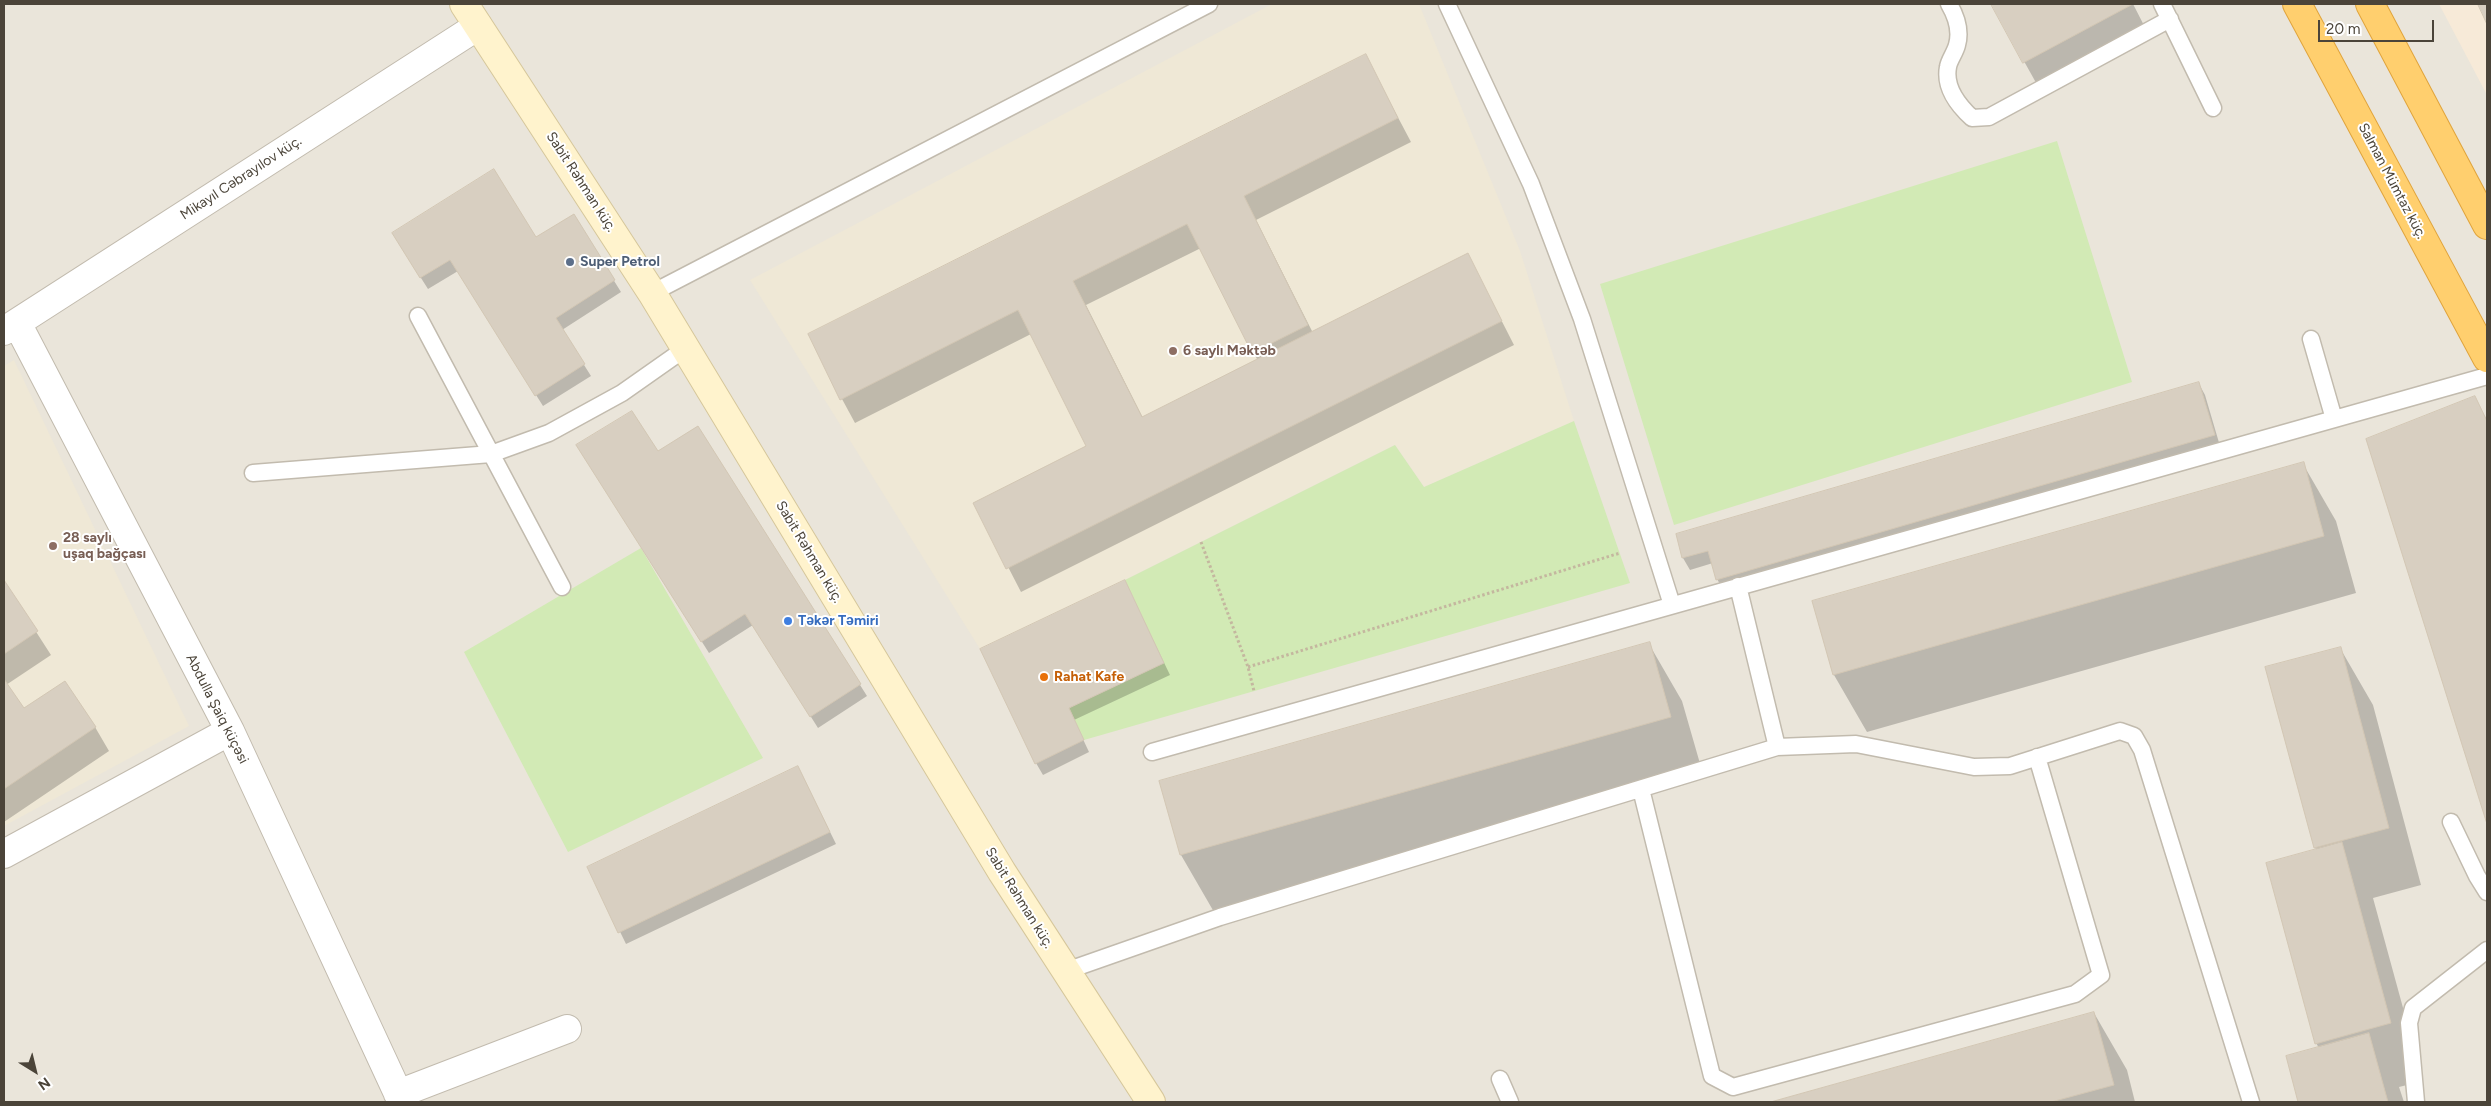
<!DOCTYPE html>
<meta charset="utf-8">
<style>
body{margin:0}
#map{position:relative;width:2491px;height:1106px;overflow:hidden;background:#f6f3ec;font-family:Figtree,sans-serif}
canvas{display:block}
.frame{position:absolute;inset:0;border:5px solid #4b4439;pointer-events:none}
.north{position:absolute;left:10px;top:1046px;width:50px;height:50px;-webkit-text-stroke:4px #fff;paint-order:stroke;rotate:144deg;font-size:14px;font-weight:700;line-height:20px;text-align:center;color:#4b4439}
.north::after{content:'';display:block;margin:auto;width:18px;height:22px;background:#4b4439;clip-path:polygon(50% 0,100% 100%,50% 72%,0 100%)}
.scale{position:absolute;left:2318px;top:20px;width:116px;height:22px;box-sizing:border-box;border:2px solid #4b4439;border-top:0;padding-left:6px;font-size:15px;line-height:18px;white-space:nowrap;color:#4b4439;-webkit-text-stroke:4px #fff;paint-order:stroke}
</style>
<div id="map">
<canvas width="2491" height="1106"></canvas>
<div class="frame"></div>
<div class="north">N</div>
<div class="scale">20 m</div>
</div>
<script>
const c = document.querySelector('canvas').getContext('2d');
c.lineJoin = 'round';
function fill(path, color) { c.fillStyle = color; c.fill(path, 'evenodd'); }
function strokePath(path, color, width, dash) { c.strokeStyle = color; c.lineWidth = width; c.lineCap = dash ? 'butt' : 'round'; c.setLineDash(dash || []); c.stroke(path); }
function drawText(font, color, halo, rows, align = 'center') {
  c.font = font + ' Figtree,sans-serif'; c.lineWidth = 4; c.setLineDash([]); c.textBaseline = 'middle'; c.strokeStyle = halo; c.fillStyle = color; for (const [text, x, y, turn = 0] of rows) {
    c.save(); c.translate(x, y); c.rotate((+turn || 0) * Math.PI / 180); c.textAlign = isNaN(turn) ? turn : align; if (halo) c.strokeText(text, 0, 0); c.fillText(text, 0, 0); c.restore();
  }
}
const residential = new Path2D(`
 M4,4H2487V1102H4Z`);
const commercial = new Path2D(`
 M2439,4H2487V95Z`);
const education = new Path2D(`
 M1272,4H1419L1520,251L1574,421L1424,487L1395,445L1125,580L980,649L750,280Z
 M14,360L189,726L4,826V366Z`);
const green = new Path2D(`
 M2057,141L2132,382L1674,525L1600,284Z
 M1574,421L1630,583L1084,740L1069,708L1164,663L1125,580L1395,445L1424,487Z
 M641,548L763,758L568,852L464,652Z`);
const shadow = new Path2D(`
 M1992,4H2133L2151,39L2044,97Z
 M1365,55L1411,142L1256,220L1313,333L1468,255L1514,345L1021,592L975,503L1087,446L1031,334L855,423L842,399ZM1201,248L1258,361L1143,418L1086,305Z
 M573,215L621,292L562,330L591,376L543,406L458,271L428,289L400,245L536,238Z
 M2199,384L2205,395L2220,446L1724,591L1717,579L1713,563L1690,570L1683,558L1677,535Z
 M2474,397L2487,420V820L2367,440Z
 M697,427L867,696L818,728L753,625L709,653L585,457L657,453Z
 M2303,464L2336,521L2356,593L1867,732L1834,675L1814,602Z
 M4,582L51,655L6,685L23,710L95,727L109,751L4,822Z
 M1125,582L1170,675L1074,720L1089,752L1043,775L1036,763Z
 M1649,644L1682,701L1703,774L1214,912L1181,855Z
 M2340,648L2373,705L2421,885L2373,898L2423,1081L2399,1087L2404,1102H2300L2287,1057L2319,1048L2316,1043V850L2266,668Z
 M798,767L836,844L626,944L589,868Z
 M2094,1013L2127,1070L2135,1102H1775Z`);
const building = new Path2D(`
 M1991,4H2133L2023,63Z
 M2478,4H2487V24Z
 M1366,54L1398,118L1244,196L1308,325L1252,353L1187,224L1073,281L1142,417L1468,253L1502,321L1006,569L973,503L1086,446L1018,310L840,400L808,334Z
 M494,169L536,237L574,214L615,280L556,318L585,364L535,396L450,260L420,278L392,233Z
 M2199,382L2215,435L1716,580L1708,551L1682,558L1676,534Z
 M2475,396L2487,421V824L2366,439Z
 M632,411L658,451L698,426L861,684L810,717L745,614L701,642L576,445Z
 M2304,462L2324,536L1833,675L1812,601Z
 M4,580L38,631L4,654Z
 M1125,580L1164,663L1069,708L1084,740L1035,764L980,649Z
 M1650,642L1671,717L1180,855L1159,781Z
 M2341,647L2389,828L2314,848L2265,667Z
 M4,679L24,708L65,681L96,727L4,789Z
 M798,766L830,832L618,933L587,867Z
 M2342,842L2391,1023L2315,1044L2266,863Z
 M2094,1012L2114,1085L2051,1102H1771Z
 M2369,1033L2388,1102H2298L2286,1056Z`);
const path = new Path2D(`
 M1201,542L1248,667L1254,691
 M1248,667L1620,553`);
const lane = new Path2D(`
 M1447,4L1531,184L1582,319L1672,605
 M1949,4C1956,16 1961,31 1957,45C1955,53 1949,60 1948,67C1944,88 1958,105 1972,118L1989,117L2170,19
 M2162,4L2213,108
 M652,293L1209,4
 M418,316L562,587
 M2311,339L2334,419
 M253,473L491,454L549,433L622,393L686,348
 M1738,586L1777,747
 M1152,752L2487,376
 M1641,789L1712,1076L1733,1087L2075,994L2101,975L2037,757
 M2451,822L2477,876L2487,892
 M1066,971L1220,917L1777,747L1856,744L1974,767L2010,766L2120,731L2134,736L2142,750L2251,1102
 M1500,1079L1510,1102
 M2416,1102L2409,1023L2413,1008L2487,950`);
const street = new Path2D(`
 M17,323L230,731L402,1102
 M4,331L478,26
 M4,854L230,731
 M398,1094L567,1029`);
const secondary = new Path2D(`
 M464,4L652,293L1002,872L1151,1102`);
const highway = new Path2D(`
 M2297,4L2487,358
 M2370,4L2487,225`);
const markers = [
 [570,262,5,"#5c6f8a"],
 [1173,351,5,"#8d6e63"],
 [53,546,5,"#8d6e63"],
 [788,621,5,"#3f7fe0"],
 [1044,677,5,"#e8710a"]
];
const streetNames = [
 ["Mikayıl Cəbrayılov küç.",241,178,-33],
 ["Salman Mümtaz küç.",2392,181,62],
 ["Sabit Rəhman küç.",581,182,57],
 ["Sabit Rəhman küç.",809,552,59],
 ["Abdulla Şaiq küçəsi",217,709,63],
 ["Sabit Rəhman küç.",1019,898,58]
];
const serviceNames = [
 ["Super Petrol",580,262]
];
const educationNames = [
 ["6 saylı Məktəb",1183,351],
 ["28 saylı",63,538],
 ["uşaq bağçası",63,554]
];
const shopNames = [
 ["Təkər Təmiri",798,621]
];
const foodNames = [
 ["Rahat Kafe",1054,677]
];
fill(residential, '#eae5da');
fill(commercial, '#f7ead8');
fill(education, '#efe8d6');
fill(green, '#d2eab5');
fill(shadow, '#0003');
fill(building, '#d8cfc1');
strokePath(building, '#d3c7b4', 1);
strokePath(lane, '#c2bbae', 19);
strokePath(street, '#c2bbae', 30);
strokePath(secondary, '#d6c79b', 30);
strokePath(highway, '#e0a43c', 30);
strokePath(path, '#c4b79f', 3, [2.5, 2.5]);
strokePath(lane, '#fff', 16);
strokePath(street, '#fff', 28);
strokePath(secondary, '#fff3cd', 28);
strokePath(highway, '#ffcf6e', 28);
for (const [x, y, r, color] of markers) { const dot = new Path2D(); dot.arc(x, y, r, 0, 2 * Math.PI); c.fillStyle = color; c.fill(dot); strokePath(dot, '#fff', 2); }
drawText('14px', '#4b4439', '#fff', streetNames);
drawText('bold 14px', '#4e5e75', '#fff', serviceNames, 'left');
drawText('bold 14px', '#785e54', '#fff', educationNames, 'left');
drawText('bold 14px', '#366cbe', '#fff', shopNames, 'left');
drawText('bold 14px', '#c56008', '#fff', foodNames, 'left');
</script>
